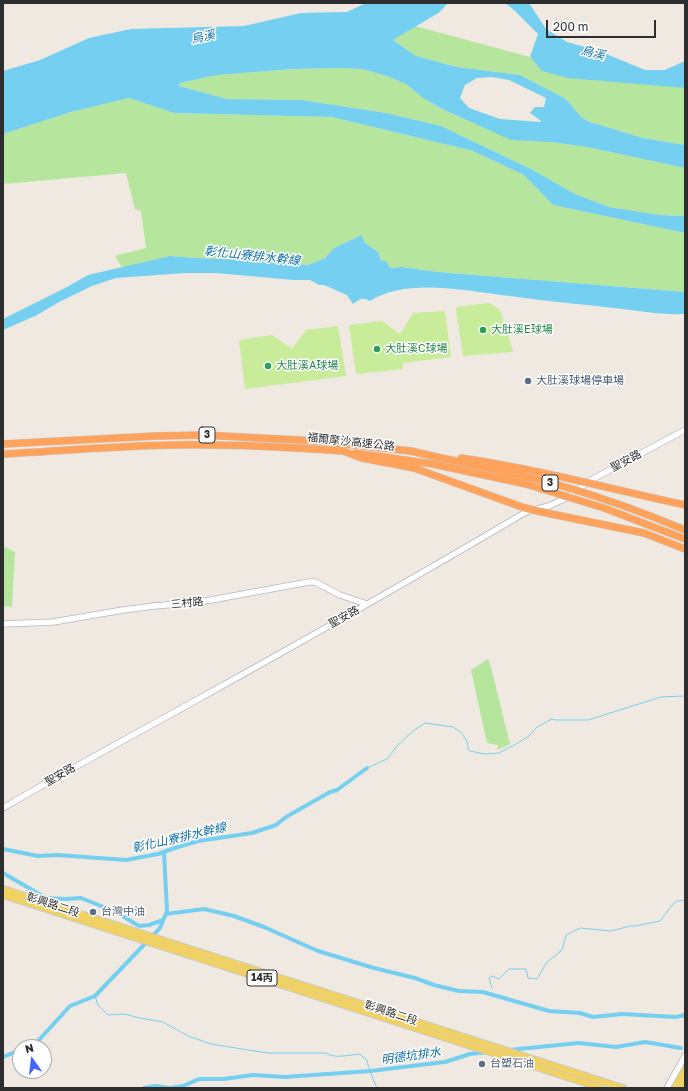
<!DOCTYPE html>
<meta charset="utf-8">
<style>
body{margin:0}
#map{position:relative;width:688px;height:1091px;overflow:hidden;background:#efe9e1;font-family:"Golos Text",sans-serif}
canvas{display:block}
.frame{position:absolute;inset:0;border:4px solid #2e2e2e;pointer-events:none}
.north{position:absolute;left:12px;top:1039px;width:40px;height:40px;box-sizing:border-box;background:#fff;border:1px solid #ababab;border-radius:50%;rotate:346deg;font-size:11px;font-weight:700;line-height:16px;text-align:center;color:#2e2e2e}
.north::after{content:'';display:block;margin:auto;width:14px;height:18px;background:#4264fb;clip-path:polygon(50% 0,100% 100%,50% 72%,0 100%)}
.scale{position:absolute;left:546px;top:20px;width:110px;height:18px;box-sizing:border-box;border:2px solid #2e2e2e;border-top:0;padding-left:5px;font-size:12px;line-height:14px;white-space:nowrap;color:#2e2e2e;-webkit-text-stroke:3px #fff;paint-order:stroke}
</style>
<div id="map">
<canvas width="688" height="1091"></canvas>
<div class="frame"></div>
<div class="north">N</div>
<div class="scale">200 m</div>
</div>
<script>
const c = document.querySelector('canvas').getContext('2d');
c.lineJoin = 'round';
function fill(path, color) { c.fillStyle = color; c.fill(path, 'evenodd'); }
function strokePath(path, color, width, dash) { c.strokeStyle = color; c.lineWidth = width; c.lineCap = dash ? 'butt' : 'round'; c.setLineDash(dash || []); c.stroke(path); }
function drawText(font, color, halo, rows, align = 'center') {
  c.font = font + ' "Golos Text","Noto Sans TC",sans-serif'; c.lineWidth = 3; c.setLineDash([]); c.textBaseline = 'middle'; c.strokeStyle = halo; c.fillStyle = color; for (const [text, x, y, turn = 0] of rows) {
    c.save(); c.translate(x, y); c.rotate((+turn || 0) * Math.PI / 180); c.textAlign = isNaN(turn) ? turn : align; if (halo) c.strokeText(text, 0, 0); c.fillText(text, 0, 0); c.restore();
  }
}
const green = new Path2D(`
 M415,26L530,57L542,71L685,88V145L643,138L590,122L582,118L566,99L520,75L457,67L416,56L393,40Z
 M340,68L362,69L387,76L406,84L423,98L442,109L473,123L551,142L587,147L685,168V216L660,215L609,207L575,194L533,170L441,126L386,113L302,100L227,99L179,86L180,83L217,75L294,69Z
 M129,98L174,113L332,117L473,151L524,175L553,205L685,233V292L438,272L402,267L390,268L381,261L378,252L364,242L362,235L334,248L325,258L308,265L252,260L195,258L170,256L122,268L115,256L146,248L141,211L135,209L126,173L3,184V134L71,112Z
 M3,546L15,552L12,607L3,606Z
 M488,659L490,663L510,744L497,750L498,745L487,743L471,670Z`);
const pitch = new Path2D(`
 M488,303C503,308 501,315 505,327C508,336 511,343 513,352L463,356L456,309L458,307Z
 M445,311L451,357L403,363V369L356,374L349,325L382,321L400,334L413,313Z
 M338,326L346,376L245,389L239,340L272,335L292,349L306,330Z`);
const water = new Path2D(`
 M366,3H448L440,12L393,40L416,56L457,67L520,75L566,99L582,118L590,122L643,138L685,145V168L587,147L551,142L511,140L442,109L423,98L406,84L387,76L362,69L340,68L294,69L217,75L180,83L179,86L227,99L302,100L386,113L441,126L533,170L575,194L609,207L660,215L685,216V233L553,205L524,175L473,151L332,117L174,113L129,98L71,112L3,134V71L40,60L89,38L131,29L244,26L301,13L347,12ZM492,77L509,80L546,98L544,107H535L530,113L540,120L541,122L500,119L469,108L460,98L465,85L477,78Z
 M505,3H529L546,29L567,42L599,51L645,70H665L685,61V88L568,78L542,71L530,57L538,34L514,10Z
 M362,235L364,242L378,252L381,261H386L390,268L402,267L438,272L685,292V314C662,315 638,311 615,308C580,304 545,301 510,296C469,291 406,277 370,301C362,297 360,299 353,304L347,295L324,285H319L310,280H294L216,273H185L116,278L92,286L61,301L37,315L3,330V319L67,287L88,275L170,256L195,258L252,260L308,265L325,258L334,248Z`);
const stream = new Path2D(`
 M367,768L387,759L398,745L413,731L425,723L453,727L461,732L467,741L468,749L470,751L484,754L499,753L518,743L529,736L537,727L552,719L555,720H588L661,697L685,696
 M492,988L489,978L492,976L499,979L509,969H526L528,978L537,979L547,962L555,956L562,950L566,935L580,928L611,931L630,926H635L660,921L672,905L677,901L685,900
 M95,996L98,1005L108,1015L125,1014L139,1018L158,1021L163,1022L190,1037L197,1039L211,1044L248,1050L268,1053H326C335,1059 348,1055 359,1054L366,1059L373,1079L377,1088`);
const canal = new Path2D(`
 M3,849L38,856L57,855L126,860L158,854L175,848L198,841L252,833L276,825L286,817L330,792L337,790L367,768
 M3,873L46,898L65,899L81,898L116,912L139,926L149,925L163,920
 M166,914L204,909L234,916L264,927L318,951L374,968L415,978L434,985L459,991L483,992L549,1011L580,1013L593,1017L622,1014L676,1017L685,1015
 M27,1047L34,1044L38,1041L70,1006L95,996L160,928L167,911L164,852
 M509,1050L579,1043L616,1047L645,1042L681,1048
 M3,1057L20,1050
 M144,1088L155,1086L170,1088L183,1086L199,1079H224L253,1075L285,1077L370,1071L445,1062L470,1054L488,1052`);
const secondary = new Path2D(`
 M3,624L53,622L123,610L154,606L179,604L211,600L309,582H315L340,595L367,604
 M3,808C66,771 130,737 193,702C305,640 416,577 526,512L549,506L566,498L591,480L685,430
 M667,1088L685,1056`);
const primary = new Path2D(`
 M3,889L623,1088
 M3,895C202,959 402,1022 601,1088
 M675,1088L685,1070
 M682,1088L685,1082`);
const highway = new Path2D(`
 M3,444L156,436L203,435L317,441L411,451
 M3,454C60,451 116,446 173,445C230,444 286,447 343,451`);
const highwayBridge = new Path2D(`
 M343,451L362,458L414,468L522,507L537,511L644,533L685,549
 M411,451C461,463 512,472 562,486C604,498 645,513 685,530
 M355,453L433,464L526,484L604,508L685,539
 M461,458C536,469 611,489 685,505`);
const markers = [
 [483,330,4,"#2e9e5b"],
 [377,349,4,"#2e9e5b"],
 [268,366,4,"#2e9e5b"],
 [528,381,4,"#5c6f8a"],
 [93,912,4,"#5c6f8a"],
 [482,1064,4,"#5c6f8a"]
];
const shields = [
 [207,435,16],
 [550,483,16],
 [262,978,30]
];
const shieldNames = [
 ["3",207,435],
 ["3",550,483],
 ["14丙",262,978]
];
const leisureNames = [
 ["大肚溪E球場",491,330],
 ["大肚溪C球場",385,349],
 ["大肚溪A球場",276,366]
];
const serviceNames = [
 ["大肚溪球場停車場",536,381],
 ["台灣中油",101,912],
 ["台塑石油",490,1064]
];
const streetNames = [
 ["福爾摩沙高速公路",351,442,6],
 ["聖安路",626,461,-28],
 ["三村路",187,603,-6],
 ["聖安路",344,617,-29],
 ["聖安路",60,775,-30],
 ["彰興路二段",53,905,18],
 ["彰興路二段",391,1013,18]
];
const waterNames = [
 ["烏溪",203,37,-12],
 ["烏溪",593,53,14],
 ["彰化山寮排水幹線",252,256,6],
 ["彰化山寮排水幹線",179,838,-13],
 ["明德坑排水",411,1056,-8]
];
fill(green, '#b6e59e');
fill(pitch, '#c9ec9a');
fill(water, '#75cff0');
strokePath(stream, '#75cff0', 1);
strokePath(canal, '#75cff0', 4);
strokePath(secondary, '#b4b7c1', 7);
strokePath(primary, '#c9c9c9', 8);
strokePath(highway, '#c9c9c9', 8);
strokePath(secondary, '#fff', 5.5);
strokePath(primary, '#f2d163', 6);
strokePath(highway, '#ffa35c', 7);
strokePath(highwayBridge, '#c9c9c9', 8, []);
strokePath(highwayBridge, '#ffa35c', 7);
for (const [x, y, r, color] of markers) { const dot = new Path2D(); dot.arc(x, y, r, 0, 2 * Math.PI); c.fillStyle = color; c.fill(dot); strokePath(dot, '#fff', 1.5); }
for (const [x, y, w] of shields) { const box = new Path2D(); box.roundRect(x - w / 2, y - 8, w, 16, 3); c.fillStyle = '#fff'; c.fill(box); strokePath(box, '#2e2e2e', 1); }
drawText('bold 10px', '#2e2e2e', null, shieldNames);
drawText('11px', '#27864d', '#fff', leisureNames, 'left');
drawText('11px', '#4e5e75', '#fff', serviceNames, 'left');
drawText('11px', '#2e2e2e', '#fff', streetNames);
drawText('italic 12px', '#0d6fa3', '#fff', waterNames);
</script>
